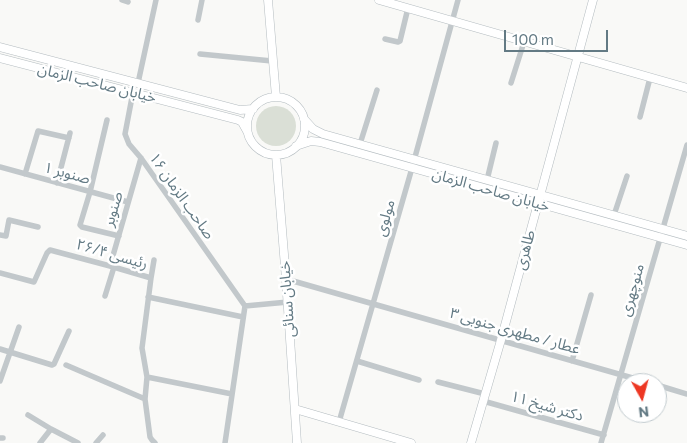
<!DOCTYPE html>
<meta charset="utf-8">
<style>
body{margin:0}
#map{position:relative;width:687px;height:443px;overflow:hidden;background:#f9f9f7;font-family:Commissioner,sans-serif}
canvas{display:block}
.north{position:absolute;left:617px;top:373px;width:50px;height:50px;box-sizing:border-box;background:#fff;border:1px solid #c1cace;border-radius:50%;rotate:173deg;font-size:14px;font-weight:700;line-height:20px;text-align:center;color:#637a84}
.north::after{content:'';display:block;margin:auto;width:18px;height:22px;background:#ed3723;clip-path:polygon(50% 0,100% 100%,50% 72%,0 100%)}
.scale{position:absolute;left:504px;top:30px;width:104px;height:22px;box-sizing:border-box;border:2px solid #637a84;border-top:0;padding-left:6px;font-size:15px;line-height:18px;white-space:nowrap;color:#637a84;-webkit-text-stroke:4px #fff;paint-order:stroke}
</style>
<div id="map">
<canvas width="687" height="443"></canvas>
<div class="north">N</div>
<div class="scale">100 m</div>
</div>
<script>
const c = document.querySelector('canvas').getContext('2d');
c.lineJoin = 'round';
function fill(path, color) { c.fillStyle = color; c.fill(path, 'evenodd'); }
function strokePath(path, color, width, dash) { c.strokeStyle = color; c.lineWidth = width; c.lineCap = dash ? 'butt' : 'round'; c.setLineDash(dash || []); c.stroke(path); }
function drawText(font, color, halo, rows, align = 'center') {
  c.font = font + ' Commissioner,"Noto Sans Arabic",sans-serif'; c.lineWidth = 5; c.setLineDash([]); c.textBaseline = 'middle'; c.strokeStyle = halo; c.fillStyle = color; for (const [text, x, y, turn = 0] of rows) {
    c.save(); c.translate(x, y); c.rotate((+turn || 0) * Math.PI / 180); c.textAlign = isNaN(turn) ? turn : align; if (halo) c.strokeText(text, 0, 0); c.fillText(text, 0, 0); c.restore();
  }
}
const green = new Path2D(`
 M256 126a20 20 0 1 1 40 0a20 20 0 1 1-40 0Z`);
const street = new Path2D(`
 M122,0L128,2
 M198,20L202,0
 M385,39L398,42L400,41L408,8
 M200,54L272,61
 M138,83L156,0
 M511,83L524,42
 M133,92L125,134L129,144L141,158L245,306
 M640,117L650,78
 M107,120L90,192L80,225L82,227L119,236
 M360,144L377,90
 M0,167L128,202
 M25,174L38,131L69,138
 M487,180L496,143
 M57,183L70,133
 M614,215L627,176
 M0,235L6,236L9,220L38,227
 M110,266L141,158
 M0,273L34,282L47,253L50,250L110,266L151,278L142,348L147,377L145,399L150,437L152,440L155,443
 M151,278L154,260
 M286,279L650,383
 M105,296L114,267
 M148,297L243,317
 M245,306L288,302
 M0,349L52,365L54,364L69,331
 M357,361L419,380
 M572,361L591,295
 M66,365L145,399
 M147,377L232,394
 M0,381L19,327
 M438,382L485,394
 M657,385L687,394
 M483,401L604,435
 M28,415L51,429L40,443
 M339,422L412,168L458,0
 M51,429L78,443
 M0,438H3
 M96,443L103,435
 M225,443L245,306
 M601,443L687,145`);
const secondary = new Path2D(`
 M268,0L276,97
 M379,0L687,88
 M0,47L240,110L253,109
 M0,58L238,120L242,122L247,131
 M247 126a29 29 0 1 1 58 0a29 29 0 1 1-58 0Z
 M304,119L313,129L323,134L687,236
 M296,146L311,141L320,142L687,245
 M276,155L286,279L297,443
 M295,409L411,443
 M471,443L501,340L593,0`);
const streetNames = [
 ["خیابان صاحب الزمان",97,83,14],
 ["صنوبر ۱",67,173,15],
 ["خیابان صاحب الزمان",491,190,16],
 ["صاحب الزمان ۱۶",182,196,55],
 ["صنوبر",113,209,-74],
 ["مولوی",385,218,-74],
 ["طاهری",525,250,-75],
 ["رئیسی ۲۶/۴",112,254,16],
 ["منوچهری",632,290,-74],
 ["خیابان سنائی",287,299,-94],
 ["عطار / مطهری جنوبی ۳",515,331,16],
 ["دکتر شیخ ۱۱",547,406,16]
];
fill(green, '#dadfd6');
strokePath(secondary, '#b4bcc0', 9);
strokePath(street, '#c2c8cb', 5.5);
strokePath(secondary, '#fff', 8);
drawText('15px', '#637a84', '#fff', streetNames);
</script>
